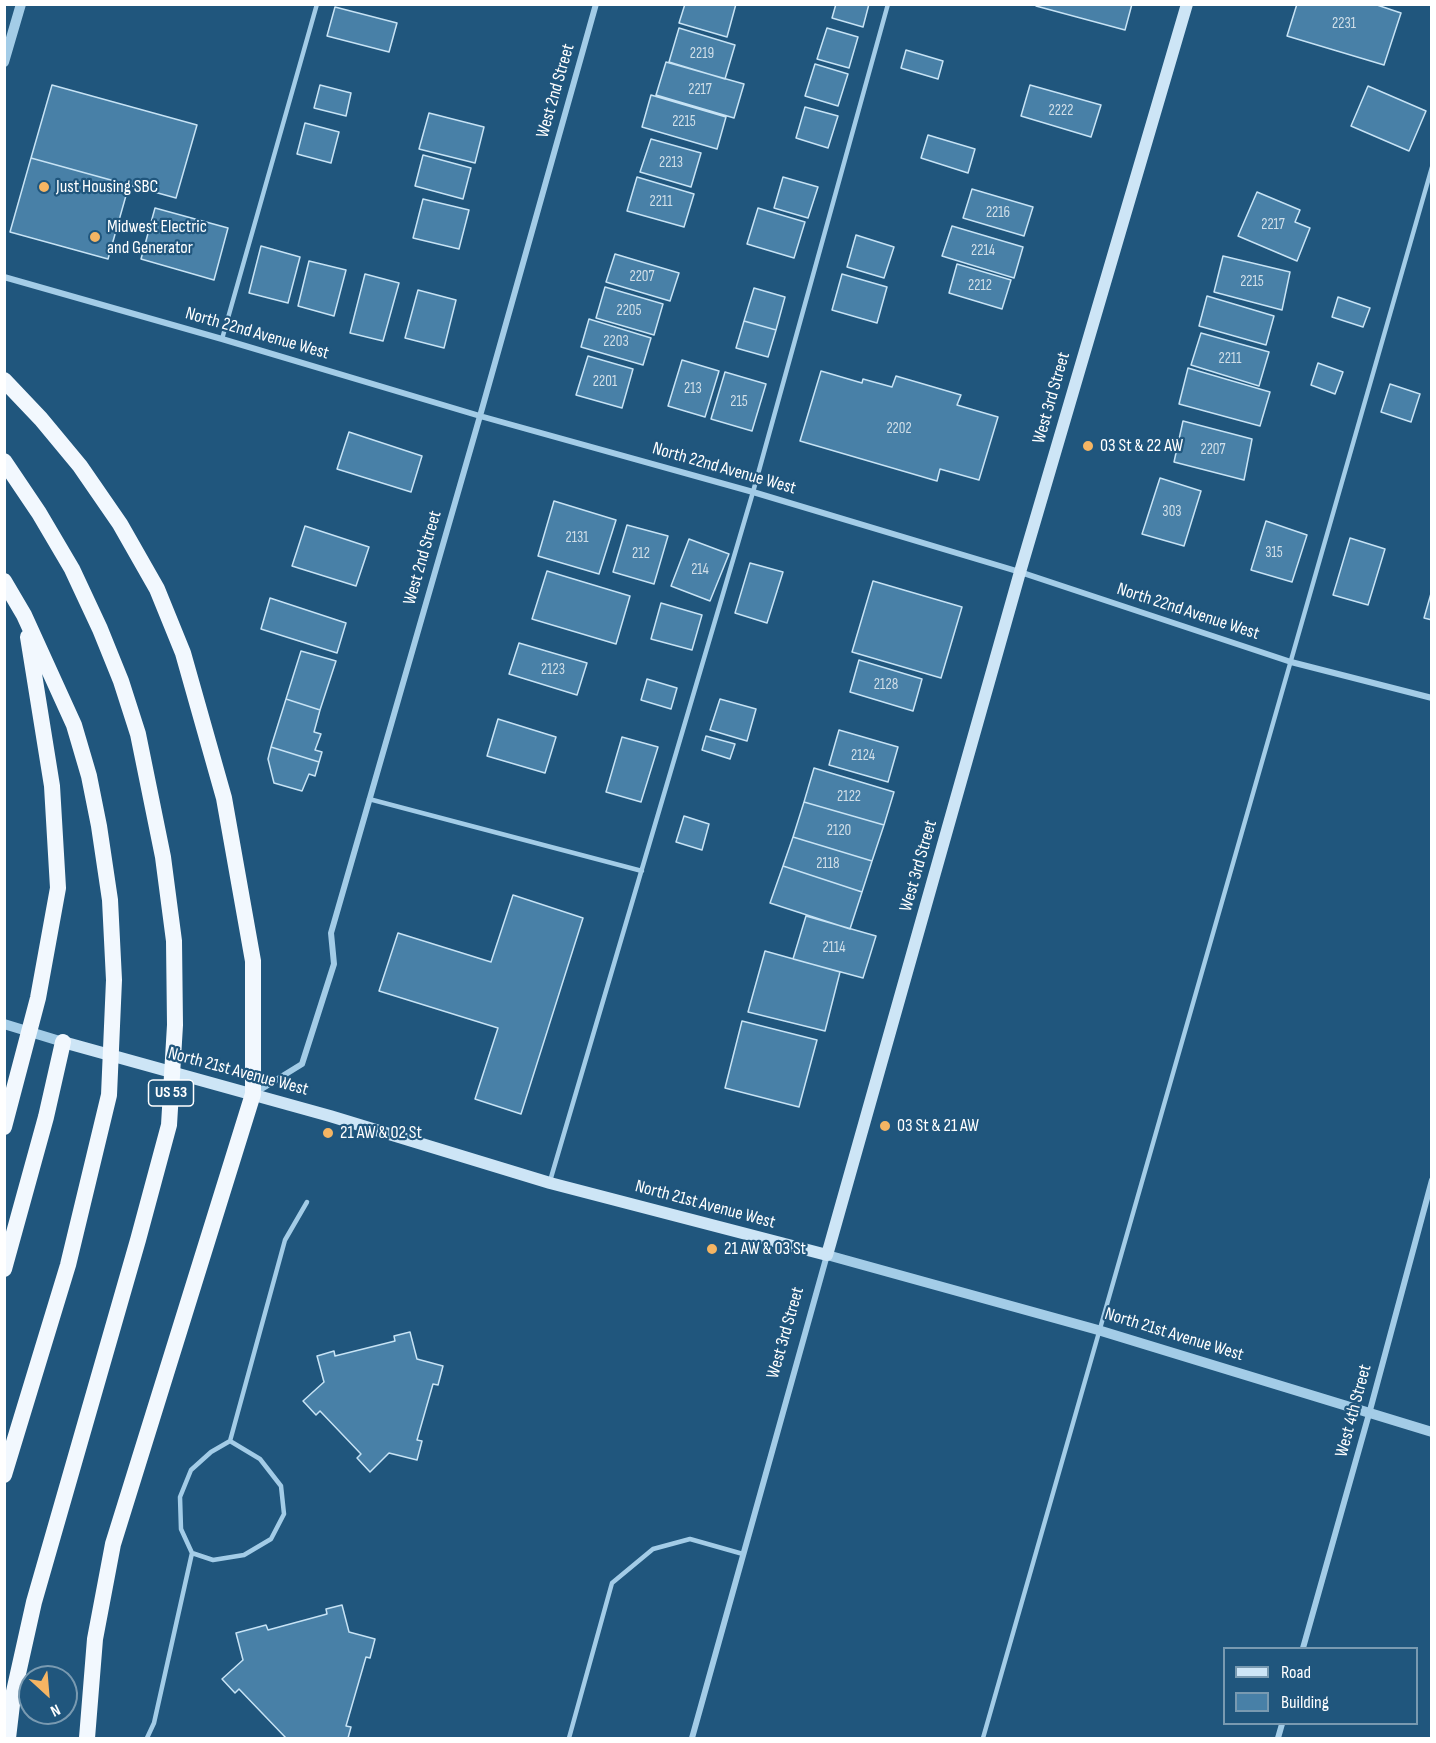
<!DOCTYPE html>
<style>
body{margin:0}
#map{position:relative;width:1436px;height:1743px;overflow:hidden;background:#20567d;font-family:"Sofia Sans Condensed",sans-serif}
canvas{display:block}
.frame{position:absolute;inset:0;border:6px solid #fff;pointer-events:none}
.legend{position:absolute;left:1223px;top:1647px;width:195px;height:78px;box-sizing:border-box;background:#20567d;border:2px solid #799ab1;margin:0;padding:8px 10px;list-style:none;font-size:18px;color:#fff}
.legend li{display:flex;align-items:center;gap:12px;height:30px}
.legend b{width:30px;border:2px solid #799ab1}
.north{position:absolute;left:18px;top:1665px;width:60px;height:60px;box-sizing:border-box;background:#20567d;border:2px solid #799ab1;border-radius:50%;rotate:154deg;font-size:16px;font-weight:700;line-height:24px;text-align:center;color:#fff}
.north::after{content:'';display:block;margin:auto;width:21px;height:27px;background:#f5b563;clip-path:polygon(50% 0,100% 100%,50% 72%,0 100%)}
</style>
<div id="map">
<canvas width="1436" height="1743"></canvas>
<div class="frame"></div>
<ul class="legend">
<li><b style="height:8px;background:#cde5f6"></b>Road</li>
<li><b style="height:16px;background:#4880a7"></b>Building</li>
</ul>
<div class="north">N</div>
</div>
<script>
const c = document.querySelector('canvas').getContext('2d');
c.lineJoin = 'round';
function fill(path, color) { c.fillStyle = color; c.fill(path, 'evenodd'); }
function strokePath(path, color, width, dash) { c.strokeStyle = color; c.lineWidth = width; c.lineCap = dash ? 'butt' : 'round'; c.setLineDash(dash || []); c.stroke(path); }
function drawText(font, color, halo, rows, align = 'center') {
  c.font = font + ' "Sofia Sans Condensed",sans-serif'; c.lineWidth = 4.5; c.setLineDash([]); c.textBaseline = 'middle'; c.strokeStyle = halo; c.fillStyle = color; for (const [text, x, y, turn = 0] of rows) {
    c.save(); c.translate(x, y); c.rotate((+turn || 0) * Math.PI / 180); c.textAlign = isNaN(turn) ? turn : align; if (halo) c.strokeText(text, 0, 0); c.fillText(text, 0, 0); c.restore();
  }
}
const building = new Path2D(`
 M685,4H736L727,37L679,23Z
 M836,4H869L863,27L832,18Z
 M1037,4H1132L1125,30L1036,6Z
 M1297,4H1374L1401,13L1384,65L1287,36Z
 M335,7L397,23L389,52L327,36Z
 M679,28L735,45L725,79L669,62Z
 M827,28L858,37L849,68L817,59Z
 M906,50L943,61L938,79L901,68Z
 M666,62L744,84L734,118L656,95Z
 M815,64L848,74L838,106L805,96Z
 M52,85L197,125L176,198L31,158Z
 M320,85L351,93L346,116L314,108Z
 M1030,85L1101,105L1091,137L1021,116Z
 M1368,86L1426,111L1409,151L1351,126Z
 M651,95L726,117L717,149L642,127Z
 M805,107L838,116L828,148L796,138Z
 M429,113L484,127L475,163L419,149Z
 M305,123L339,132L331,163L297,154Z
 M928,135L975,149L968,173L921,158Z
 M651,139L701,153L691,187L640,172Z
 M423,155L471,168L463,199L415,186Z
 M31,158L129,185L108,259L10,232Z
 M637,177L694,194L684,227L627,211Z
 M783,177L818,187L808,218L774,208Z
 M972,189L1033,207L1024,236L963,218Z
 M1257,192L1300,210L1295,222L1310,228L1297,261L1238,236Z
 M423,199L469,210L459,249L413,238Z
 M155,208L228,228L214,280L141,259Z
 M758,208L805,222L794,258L747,244Z
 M952,226L1023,247L1014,278L942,256Z
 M856,235L894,247L884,278L847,267Z
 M261,246L300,257L288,303L249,293Z
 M615,254L679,273L670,301L606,282Z
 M1223,256L1290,272L1282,310L1214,292Z
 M309,261L346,270L334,316L298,306Z
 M957,264L1011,280L1002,309L949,293Z
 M365,274L399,283L383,341L350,333Z
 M842,274L887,287L877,323L832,310Z
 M605,287L663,304L654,335L596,318Z
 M754,288L785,297L776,330L744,321Z
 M418,290L456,300L444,348L405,338Z
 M1207,296L1274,316L1266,345L1199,326Z
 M1338,297L1370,308L1363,327L1332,317Z
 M589,319L651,338L643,365L581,347Z
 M744,321L776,330L768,357L736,348Z
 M1201,333L1269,352L1259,386L1191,365Z
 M588,356L633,369L622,408L576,395Z
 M682,360L719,371L705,417L668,406Z
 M1318,363L1343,372L1335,394L1311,385Z
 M1188,368L1270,392L1260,426L1179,404Z
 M821,371L862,383L863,379L892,387L896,376L961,395L957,405L998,417L979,480L940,469L937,481L800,441Z
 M725,372L766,384L752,431L711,419Z
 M1390,384L1420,394L1411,422L1381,412Z
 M1183,421L1252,439L1244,480L1174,462Z
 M349,432L422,456L411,492L337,469Z
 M1160,478L1201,491L1184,546L1142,534Z
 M554,501L616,520L599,574L538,556Z
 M1266,521L1307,535L1292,582L1251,570Z
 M627,525L668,536L654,584L613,572Z
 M305,526L369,547L356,586L292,566Z
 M1350,538L1385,549L1368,605L1333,595Z
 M689,539L729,554L710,601L671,586Z
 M750,563L783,572L767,623L735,613Z
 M547,571L630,596L616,644L532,619Z
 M873,581L962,607L941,678L852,652Z
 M1432,590V620L1424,618Z
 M270,598L346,623L337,653L261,629Z
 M661,603L702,615L692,650L651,639Z
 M519,643L587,663L577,695L509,674Z
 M301,651L336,661L320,710L286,699Z
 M859,660L922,679L913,711L850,692Z
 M647,679L677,688L671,709L641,700Z
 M286,699L320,710L314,732L321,734L315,750L322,752L319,762L271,747Z
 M720,699L756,709L747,741L710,730Z
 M498,719L556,737L545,773L487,756Z
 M839,730L898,747L888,782L829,765Z
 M706,736L735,744L730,759L702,750Z
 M622,737L658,747L641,802L606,792Z
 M271,747L319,762L315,776L309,774L302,791L274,783L268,759Z
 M814,768L894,792L884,825L804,802Z
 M804,802L884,825L872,861L793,837Z
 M684,816L709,824L702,850L676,842Z
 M793,837L872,861L862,892L783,866Z
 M783,866L862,892L850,929L770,903Z
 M513,895L583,918L521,1114L475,1099L498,1028L379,991L398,933L491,962Z
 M806,916L876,936L863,978L793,959Z
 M765,951L840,972L825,1031L748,1012Z
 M742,1021L817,1040L799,1107L725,1088Z
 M410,1332L417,1359L443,1366L438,1385L433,1384L417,1440L422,1441L417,1460L389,1453L370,1472L357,1458L361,1454L320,1411L316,1415L303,1401L324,1382L317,1356L334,1351L335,1356L395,1341L394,1336Z
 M342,1605L349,1632L375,1639L370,1658L366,1657L346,1726L351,1727L348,1738H286L239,1689L235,1693L222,1679L243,1660L236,1633L266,1625L268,1630L327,1614L326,1609Z`);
const service = new Path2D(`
 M222,339L317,4
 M369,799L642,871
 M550,1181L753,492L888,4
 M230,1441L211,1452L191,1470L180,1497L181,1529L192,1553L213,1560L244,1555L271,1539L284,1514L281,1486L260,1459L230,1441L285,1240L307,1202
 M147,1738L154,1723L192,1553
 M569,1738L612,1583L653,1549L690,1539L743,1554
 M983,1738L1432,167`);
const minor = new Path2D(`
 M4,277L222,339L480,416L753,492L1020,572L1291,662L1432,698
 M255,1093L302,1064L334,964L331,933L480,416L596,4
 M1303,1648L1369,1414L1432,1180
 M692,1738L827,1255
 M1278,1738L1282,1724`);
const tertiary = new Path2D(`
 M4,62L21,4
 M4,1024L63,1042
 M827,1255L1098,1330L1432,1432`);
const secondary = new Path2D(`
 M63,1042L330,1116L550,1183L827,1255L1020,572L1187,4`);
const trunk = new Path2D(`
 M4,380L41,419L80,466L120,524L157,589L183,653L224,798L253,961V1094L113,1544L95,1639L87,1738
 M4,1269L46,1117L63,1042`);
const trunkBridge = new Path2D(`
 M4,461L39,513L72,569L100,629L121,681L138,734L163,857L174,941L175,1025L169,1125L138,1240L34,1602L13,1696L8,1738
 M4,581L24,615L74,725L89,776L99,826L110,900L114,980L109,1095L68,1265L4,1475
 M4,1127L38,998L58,888L52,786L28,637`);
const markers = [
 [44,187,6,"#f5b563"],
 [95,237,6,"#f5b563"],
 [1088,446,6,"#f5b563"],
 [885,1126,6,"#f5b563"],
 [328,1133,6,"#f5b563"],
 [712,1249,6,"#f5b563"]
];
const numberNames = [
 ["2231",1344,24],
 ["2219",702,54],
 ["2217",700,90],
 ["2222",1061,111],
 ["2215",684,122],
 ["2213",671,163],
 ["2211",661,202],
 ["2216",998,213],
 ["2217",1273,225],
 ["2214",983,251],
 ["2207",642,277],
 ["2215",1252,282],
 ["2212",980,286],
 ["2205",629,311],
 ["2203",616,342],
 ["2211",1230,359],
 ["2201",605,382],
 ["213",693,389],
 ["215",739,402],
 ["2202",899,429],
 ["2207",1213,450],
 ["303",1172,512],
 ["2131",577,538],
 ["315",1274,553],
 ["212",641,554],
 ["214",700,570],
 ["2123",553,670],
 ["2128",886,685],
 ["2124",863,756],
 ["2122",849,797],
 ["2120",839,831],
 ["2118",828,864],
 ["2114",834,948]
];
const shields = [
 [171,1093,45]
];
const shieldNames = [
 ["US 53",171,1093]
];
const streetNames = [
 ["West 2nd Street",556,91,-74],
 ["North 22nd Avenue West",257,334,16],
 ["West 3rd Street",1052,398,-74],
 ["North 22nd Avenue West",724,469,16],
 ["West 2nd Street",423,558,-74],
 ["North 22nd Avenue West",1188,612,18],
 ["West 3rd Street",919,866,-74],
 ["North 21st Avenue West",238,1072,15],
 ["North 21st Avenue West",705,1205,15],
 ["West 3rd Street",786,1333,-74],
 ["North 21st Avenue West",1174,1335,17],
 ["West 4th Street",1354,1411,-75]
];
const poiNames = [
 ["Just Housing SBC",56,187],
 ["Midwest Electric",107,227],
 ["and Generator",107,248],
 ["03 St & 22 AW",1100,446],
 ["03 St & 21 AW",897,1126],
 ["21 AW & 02 St",340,1133],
 ["21 AW & 03 St",724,1249]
];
fill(building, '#4880a7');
strokePath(building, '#c7e3f5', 1.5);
strokePath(service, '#a3cce7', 4.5);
strokePath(minor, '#a3cce7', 6);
strokePath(tertiary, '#a3cce7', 10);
strokePath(secondary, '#cde5f6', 12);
strokePath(trunk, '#f2f8fe', 16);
strokePath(trunkBridge, '#f2f8fe', 16);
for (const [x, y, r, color] of markers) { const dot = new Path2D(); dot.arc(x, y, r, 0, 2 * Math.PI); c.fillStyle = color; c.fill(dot); strokePath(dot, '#20567d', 2); }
drawText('15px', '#d1dfe9', null, numberNames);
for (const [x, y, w] of shields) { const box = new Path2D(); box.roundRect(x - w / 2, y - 13, w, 26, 4.5); c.fillStyle = '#20567d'; c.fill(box); strokePath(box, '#fff', 1.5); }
drawText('bold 16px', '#fff', null, shieldNames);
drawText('18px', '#fff', '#20567d', streetNames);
drawText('18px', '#fff', '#20567d', poiNames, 'left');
</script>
